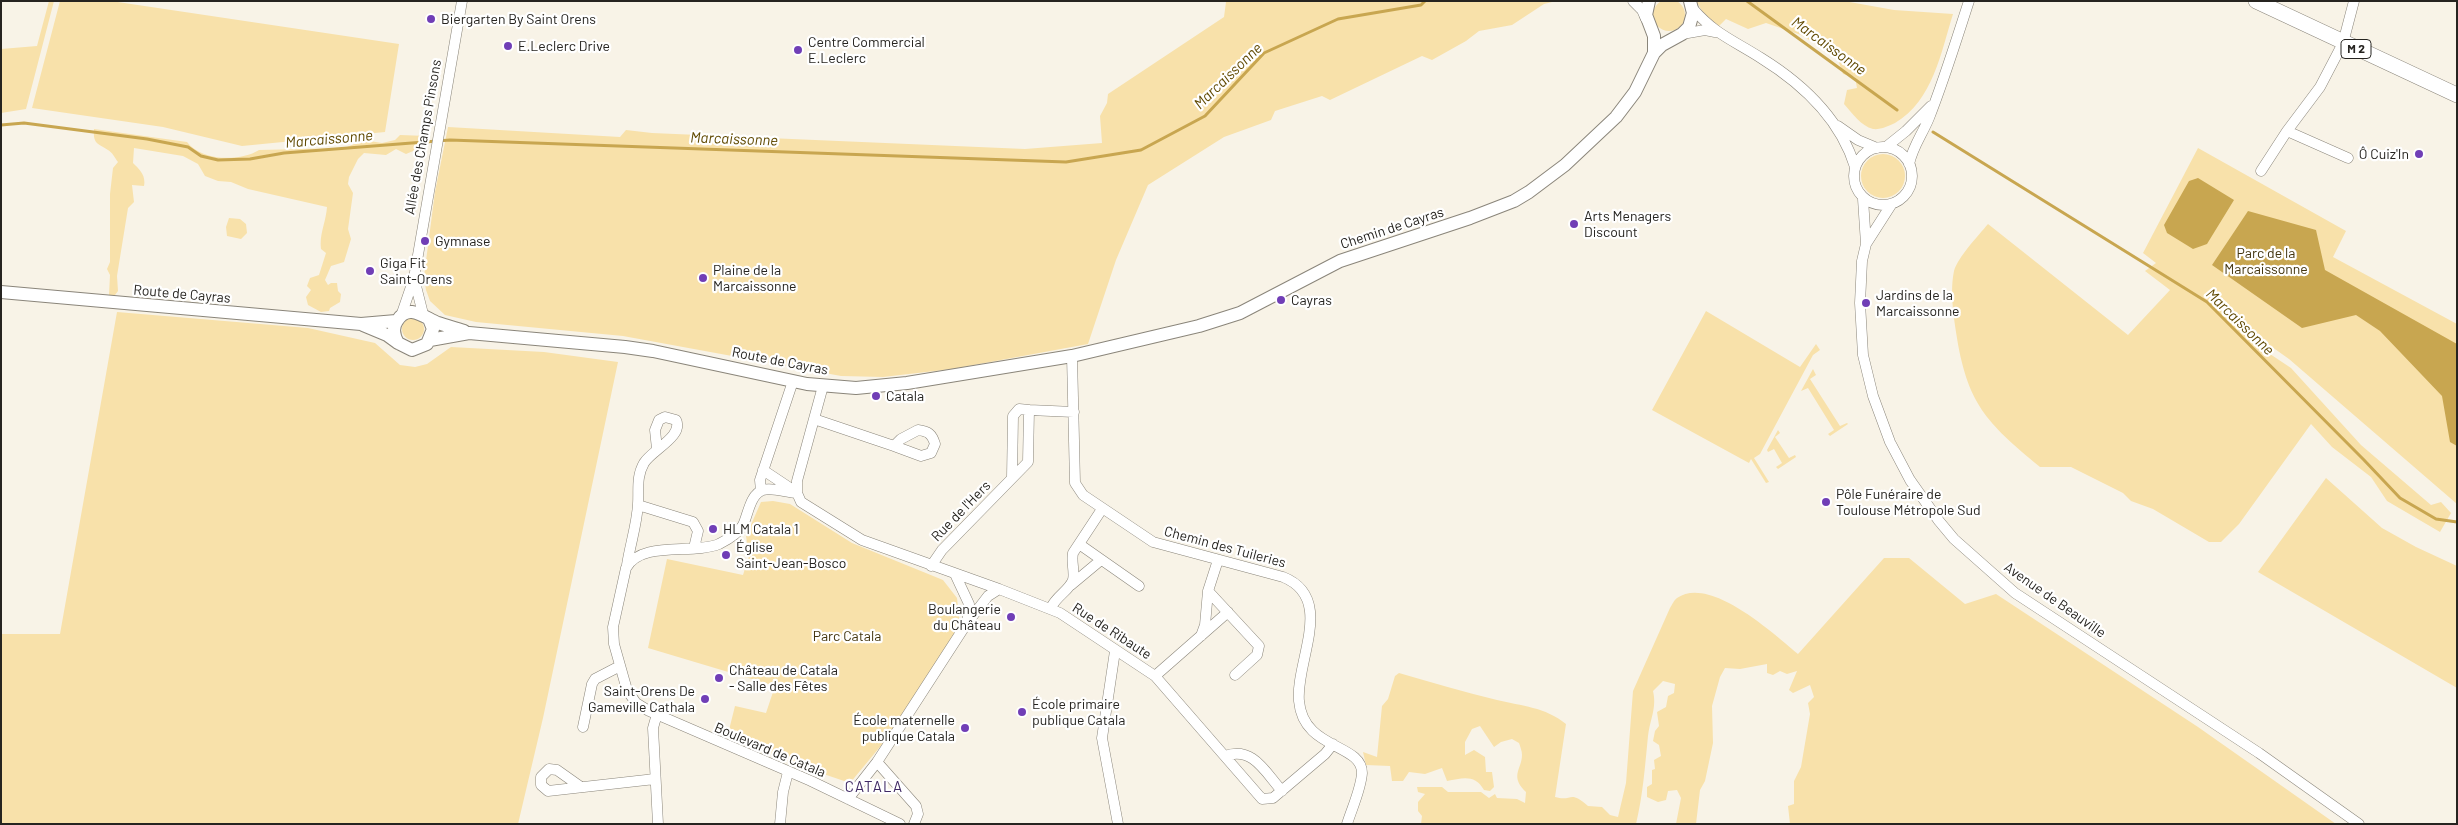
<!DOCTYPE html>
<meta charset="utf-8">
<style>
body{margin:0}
#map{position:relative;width:2458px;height:825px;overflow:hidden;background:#f8f3e7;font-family:Barlow,sans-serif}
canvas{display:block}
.frame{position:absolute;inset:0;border:2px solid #262420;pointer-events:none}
</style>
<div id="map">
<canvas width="2458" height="825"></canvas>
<div class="frame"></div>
</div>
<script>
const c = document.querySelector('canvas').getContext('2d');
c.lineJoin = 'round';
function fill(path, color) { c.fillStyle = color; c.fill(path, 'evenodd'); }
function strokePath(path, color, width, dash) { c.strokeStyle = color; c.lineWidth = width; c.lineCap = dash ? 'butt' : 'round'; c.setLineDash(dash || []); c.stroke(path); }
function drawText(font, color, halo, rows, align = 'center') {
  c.font = font + ' Barlow,sans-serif'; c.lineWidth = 4.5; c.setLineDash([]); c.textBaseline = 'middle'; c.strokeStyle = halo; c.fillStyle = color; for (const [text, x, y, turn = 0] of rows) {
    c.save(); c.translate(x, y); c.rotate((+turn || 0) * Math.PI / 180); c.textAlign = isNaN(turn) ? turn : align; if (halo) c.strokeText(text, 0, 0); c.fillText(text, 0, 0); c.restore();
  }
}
const green = new Path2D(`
 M1653 15a16 16 0 1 1 32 0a16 16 0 1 1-32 0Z
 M49,1H54L26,109L1,113V49L37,46Z
 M60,1H111L399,44L385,132L242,146L163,127L32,108Z
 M1556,1L1544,4L1512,25L1479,31L1466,41L1432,60L1422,56L1330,100L1322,96L1275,111L1271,120L1224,137L1148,185L1116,260L1088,344L952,369L883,377L841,376L623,336L476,322L445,315L430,301L426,290L424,276L435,192L448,127L620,137L626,130L652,133L1025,149L1102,143L1100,116L1107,103L1108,94L1224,17L1226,2Z
 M1696,1H1844L1894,10L1953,14C1941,52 1933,101 1895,123C1889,126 1880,130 1873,129C1861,126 1852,113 1844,104L1847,90L1857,88L1855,77L1843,74L1837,57L1801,35L1766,23L1748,29L1726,19L1719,26L1704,14Z
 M94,129L187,142C201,161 240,162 259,150L345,148L363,140L382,143L395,140L400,135L427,136L425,146L406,154L396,149L386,155L364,153L358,159L349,177L348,184L353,193L348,229L351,239L344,262L331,266L325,280L328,285L331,283H337L338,291L341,294L340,302L330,308L329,311L321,312L308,305L306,297L311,290L307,286L310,278L319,275L326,253L321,249C319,235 326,222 327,207L248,189L231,182L218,181L205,176L198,164L183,156L134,148L133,163C140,170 146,175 144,186L132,185L134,202L128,208L117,276L118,291L115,295H109L110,275L107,269L110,262V194L113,168L118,162C115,158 112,152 108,150C96,143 93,143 94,129Z
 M2198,148L2346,231L2333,257L2457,324V504L2289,359L2234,320L2261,348L2291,368L2361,445L2431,505L2441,502L2451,513L2440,532L2387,501L2371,477L2332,447L2311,424L2239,524L2221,542H2209L2153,509L2131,501L2123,493L2071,467H2040C1986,422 1967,404 1956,332C1953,313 1950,290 1954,271C1958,257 1978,236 1988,224L2128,335L2170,290L2145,271L2156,263L2143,253Z
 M1861 176a22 22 0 1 1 44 0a22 22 0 1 1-44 0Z
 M229,218L240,219L246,224L247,233L241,239L227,236L226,227Z
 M1706,311L1800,367L1816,344L1820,350L1813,355L1760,454L1754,458L1769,482L1766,483L1751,459L1749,463L1652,410Z
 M117,312L308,328L375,343L400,365L415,367L427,364L451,347L544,352L618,362L543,718L518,824H1V634H60Z
 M402 329a11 11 0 1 1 22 0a11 11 0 1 1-22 0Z
 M1813,369L1816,375L1810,379L1840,426L1847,423L1848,424L1830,436L1828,434L1834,430L1808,388L1801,391Z
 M1778,430L1780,433L1775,437L1789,458L1795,455L1796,457L1778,469L1776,467L1782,463L1774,449L1768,452L1767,450Z
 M2326,478L2382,528L2416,547L2457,566V688L2258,572Z
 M773,501L790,504L852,543L943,580L957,598L960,625L884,742L850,783L797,765L728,734L735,706L766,713L775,686L648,648L667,559L743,575L749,556L746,536L761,502Z
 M1884,558H1909L1965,604L1996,594L2198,727L2336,824H1790L1788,806L1794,804V781L1801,767L1810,714L1808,703L1814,697L1810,685L1793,693L1789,690L1797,671L1787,674L1780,671L1773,675L1767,673V664L1740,669L1725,668L1720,677L1712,706L1713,743L1705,781L1700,790L1696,824H1676L1681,798L1677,790L1668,791L1666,800L1658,802L1647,797V787L1652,784V770L1655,769L1654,760L1661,756L1659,745L1653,741L1655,731L1659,726L1657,712L1666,707L1668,696L1674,693L1675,684L1663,681L1653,691C1657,708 1650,719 1648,736C1645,766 1643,795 1636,824H1421L1422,816L1418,811V802L1425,794L1418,792L1417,787H1442L1448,792H1481L1489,798L1495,794L1497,798L1517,799L1525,803L1526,792C1509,776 1522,769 1522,755C1522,751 1520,746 1519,743L1512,739L1501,742L1494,747L1480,726L1472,729L1465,742V755L1474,750L1485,757L1486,772H1492L1494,787L1490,791L1484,790C1475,774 1463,778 1447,781L1442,768L1425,774L1409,772L1403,781H1392L1390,766L1366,765L1363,752L1377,757L1382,706L1388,699L1395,676L1399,673C1431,682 1464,692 1497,700C1522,706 1545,707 1566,724L1555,797C1573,802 1569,789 1588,806L1602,807L1610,815L1618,817L1626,783L1633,691L1670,608C1672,605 1674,600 1677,598C1710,575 1774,634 1798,654Z`);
const water = new Path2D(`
 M2198,178L2234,200L2207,244L2193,249L2167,233L2164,225L2189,181Z
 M2248,211L2316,230L2325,270L2457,344V446L2450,442L2442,396L2380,331L2356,315L2302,328L2212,265Z`);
const stream = new Path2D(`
 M1747,1L1897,110
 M1,125L24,123L147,139L188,147L201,156L218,160L250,159L284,153L450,140L1066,162L1141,150L1205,116L1264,53L1338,19L1421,5L1425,1
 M1933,132L2207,302L2364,460L2400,498L2436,519L2457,522`);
const minor = new Path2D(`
 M1633,1L1642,10L1646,19
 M1693,9C1716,35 1733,40 1761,58C1803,84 1840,118 1855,167
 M1682,34L1705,30L1715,32
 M1838,126L1858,140L1877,148
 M2287,131L2348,158
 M1854 176a29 29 0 1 1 58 0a29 29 0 1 1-58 0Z
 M1886,147L1906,131L1931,106
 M1909,164C1913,146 1922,135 1929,118C1944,80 1956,41 1969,1
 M2261,171L2287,131L2320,87L2343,43L2354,1
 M1863,199L1866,244L1862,261L1860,303L1863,355L1873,396L1890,442L1910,480L1939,521L1954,539L2015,593L2259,753L2359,824
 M1866,244L1891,205
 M414,278L423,314
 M401,316L414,278L462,1
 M1072,356L1075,483L1083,495L1153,542L1283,577C1336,598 1295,662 1299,701C1303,750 1362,743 1362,773C1361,789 1352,808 1347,824
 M823,386L797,481V493L801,502L862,540L999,589L1060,613L1155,676L1262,799L1273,798L1325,754L1333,744
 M814,419L894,446
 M918,430C928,431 932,434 935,444L931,453L921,456L894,446L901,439Z
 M763,470L796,492
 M1012,478L1013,416L1019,409L1029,410
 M761,491L760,480L793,381
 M797,493C787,493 773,487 763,490C750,494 748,515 743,525C738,534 727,540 719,544C692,555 642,540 626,568L613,627L614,644L627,690L636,703L649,711L811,781L900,824
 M638,505L693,522L698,531L694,548
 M1079,544L1139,586
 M627,565C630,545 637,524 638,504C639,490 636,477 644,463C652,450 684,436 676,420L665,417L659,420L655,430L657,449
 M931,566L942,550L1028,462L1029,410L1074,412
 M1071,585L1101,560
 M1208,591L1259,646L1257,655L1235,675
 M1051,608C1056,596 1069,591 1073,580C1075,572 1071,562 1073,553L1102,509
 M968,622L988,596L999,589
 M1201,636L1205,625L1208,591L1218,560
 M1115,651L1102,738L1118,824
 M1155,676L1228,612
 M657,714L653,728L658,824
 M583,727L592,684L595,679L620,666
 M1225,756C1253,746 1265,772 1282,791
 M877,762L916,806L918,814L914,824
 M581,787L557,770L549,769L541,777V785L548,791L655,779
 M848,799L877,762L967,623L969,604L955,574
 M780,824L783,792L788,772`);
const tertiary = new Path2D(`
 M1649,1L1646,15L1654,36V53
 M1,292L361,324L396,321
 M429,319L433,329L427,344L412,350L398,343C394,336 392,328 397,321C408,302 425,318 438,323C447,326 455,328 464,331
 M363,325L387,335L398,343
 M430,340L469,333L625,347L653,351L807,384L856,388L907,383L1072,356L1199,326L1240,313L1340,261L1470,218L1514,201L1529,192L1565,165L1616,117L1635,92L1654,53L1662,45L1682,34L1689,27L1693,13L1690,1`);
const primary = new Path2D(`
 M2256,1L2457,95`);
const markers = [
 [431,19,5,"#703eb6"],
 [508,46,5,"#703eb6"],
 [798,50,5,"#703eb6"],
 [2419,154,5,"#703eb6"],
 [1574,224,5,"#703eb6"],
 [425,241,5,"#703eb6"],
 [370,271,5,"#703eb6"],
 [703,278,5,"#703eb6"],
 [1281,300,5,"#703eb6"],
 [1866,303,5,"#703eb6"],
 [876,396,5,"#703eb6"],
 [1826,502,5,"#703eb6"],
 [713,529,5,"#703eb6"],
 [726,555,5,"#703eb6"],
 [1011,617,5,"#703eb6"],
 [719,678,5,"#703eb6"],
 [705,699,5,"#703eb6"],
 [1022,712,5,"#703eb6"],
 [965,728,5,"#703eb6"]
];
const shields = [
 [2356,49,30]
];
const shieldNames = [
 ["M 2",2356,49]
];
const poiNames = [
 ["Biergarten By Saint Orens",441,19],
 ["Centre Commercial",808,42],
 ["E.Leclerc",808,58],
 ["E.Leclerc Drive",518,46],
 ["Ô Cuiz'In",2409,154,"right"],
 ["Arts Menagers",1584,216],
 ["Discount",1584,232],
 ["Gymnase",435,241],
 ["Giga Fit",380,263],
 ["Saint-Orens",380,279],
 ["Plaine de la",713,270],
 ["Marcaissonne",713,286],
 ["Jardins de la",1876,295],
 ["Marcaissonne",1876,311],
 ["Cayras",1291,300],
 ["Catala",886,396],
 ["Pôle Funéraire de",1836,494],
 ["Toulouse Métropole Sud",1836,510],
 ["HLM Catala 1",723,529],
 ["Église",736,547],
 ["Saint-Jean-Bosco",736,563],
 ["Boulangerie",1001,609,"right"],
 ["du Château",1001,625,"right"],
 ["Château de Catala",729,670],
 ["- Salle des Fêtes",729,686],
 ["Saint-Orens De",695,691,"right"],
 ["Gameville Cathala",695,707,"right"],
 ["École primaire",1032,704],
 ["publique Catala",1032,720],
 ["École maternelle",955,720,"right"],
 ["publique Catala",955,736,"right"]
];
const streetNames = [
 ["Allée des Champs Pinsons",423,137,-80],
 ["Chemin de Cayras",1392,228,-18],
 ["Route de Cayras",182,294,5],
 ["Route de Cayras",780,361,11],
 ["Rue de l'Hers",961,511,-46],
 ["Chemin des Tuileries",1225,547,15],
 ["Avenue de Beauville",2055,600,35],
 ["Rue de Ribaute",1112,631,33],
 ["Boulevard de Catala",770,750,23]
];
const parkNames = [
 ["Parc de la",2266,253],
 ["Marcaissonne",2266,269],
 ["Parc Catala",847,636]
];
const waterNames = [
 ["Marcaissonne",1829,46,36],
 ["Marcaissonne",1228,76,-44],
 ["Marcaissonne",329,139,-5],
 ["Marcaissonne",734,139,2],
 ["Marcaissonne",2240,322,44]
];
const neighbourhoodNames = [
 ["CATALA",874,787]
];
fill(green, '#f8e1aa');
fill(water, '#c8a650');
strokePath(stream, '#c8a650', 3);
strokePath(minor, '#8a857a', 11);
strokePath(tertiary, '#8a857a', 14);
strokePath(primary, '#8a857a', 16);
strokePath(minor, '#fff', 10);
strokePath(tertiary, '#fff', 12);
strokePath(primary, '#fff', 15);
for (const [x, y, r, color] of markers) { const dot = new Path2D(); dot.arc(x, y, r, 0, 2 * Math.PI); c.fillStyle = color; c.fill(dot); strokePath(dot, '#fff', 2); }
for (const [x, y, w] of shields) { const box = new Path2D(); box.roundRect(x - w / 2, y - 9.5, w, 19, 4); c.fillStyle = '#fff'; c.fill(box); strokePath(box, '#262420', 1); }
drawText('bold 12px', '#262420', null, shieldNames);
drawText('14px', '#262420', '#fff', poiNames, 'left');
drawText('14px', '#262420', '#fff', streetNames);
drawText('14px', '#43350f', '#fff', parkNames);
drawText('italic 15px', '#604900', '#fff', waterNames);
c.letterSpacing = '1px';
drawText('15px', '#402a65', '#fff', neighbourhoodNames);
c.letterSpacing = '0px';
</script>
